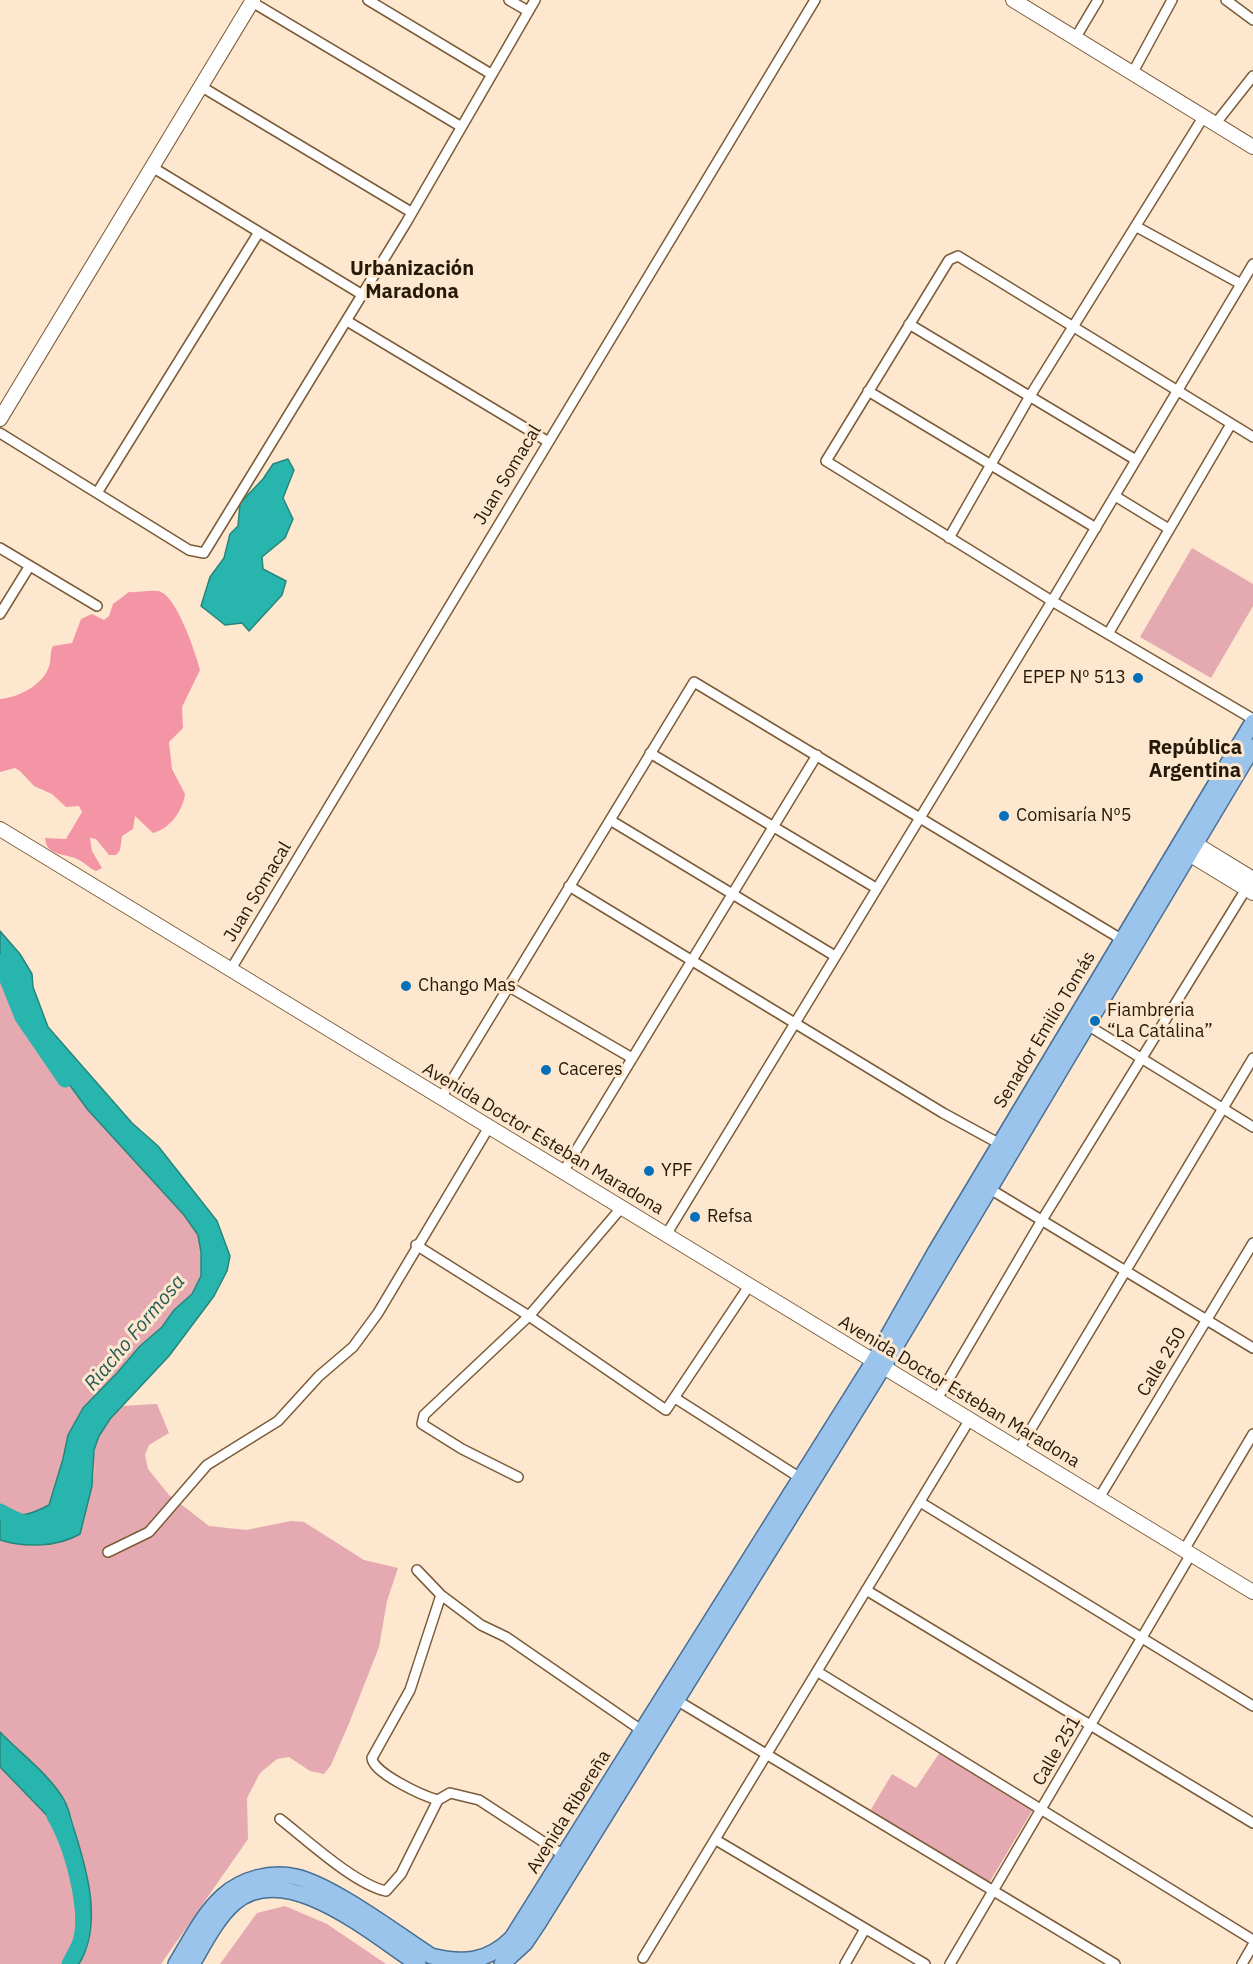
<!DOCTYPE html>
<meta charset="utf-8">
<style>
body{margin:0}
canvas{display:block;background:#fde7cf}
</style>
<canvas width="1253" height="1964"></canvas>
<script>
const c = document.querySelector('canvas').getContext('2d');
c.lineJoin = 'round';
function fill(path, color) { c.fillStyle = color; c.fill(path, 'evenodd'); }
function strokePath(path, color, width, dash) { c.strokeStyle = color; c.lineWidth = width; c.lineCap = dash ? 'butt' : 'round'; c.setLineDash(dash || []); c.stroke(path); }
function drawText(font, color, halo, rows, align = 'center') {
  c.font = font + ' "IBM Plex Sans",sans-serif'; c.lineWidth = 6; c.setLineDash([]); c.textBaseline = 'middle'; c.strokeStyle = halo; c.fillStyle = color; for (const [text, x, y, turn = 0] of rows) {
    c.save(); c.translate(x, y); c.rotate((+turn || 0) * Math.PI / 180); c.textAlign = isNaN(turn) ? turn : align; if (halo) c.strokeText(text, 0, 0); c.fillText(text, 0, 0); c.restore();
  }
}
const green = new Path2D(`
 M1192,548L1253,584V606L1211,678L1140,637Z
 M0,962L22,1017L61,1076L195,1216L207,1278L123,1377L76,1490L22,1523L0,1511Z
 M157,1404L169,1433L149,1445L145,1455L148,1469L169,1495L209,1526L246,1530L291,1521L304,1522L364,1560L398,1568L387,1601L379,1647L350,1721L331,1765L324,1774L310,1771L289,1757L277,1759L260,1773L247,1798L248,1839L161,1964H79L87,1949L92,1911L87,1876L71,1815L0,1733V1540C16,1545 30,1544 46,1543C80,1540 91,1502 94,1473C95,1465 93,1457 95,1449C98,1432 109,1419 121,1406Z
 M0,1752L64,1833L76,1870L80,1901L81,1938L69,1964H0Z
 M940,1752L1033,1809L989,1883L870,1811L892,1774L916,1788Z
 M285,1906L327,1924L386,1964H220L257,1913Z`);
const forest = new Path2D(`
 M129,592C137,593 153,589 161,592C177,598 196,654 200,670L182,707L183,728L169,742L172,769L185,794C183,810 170,829 153,833L135,816L133,829L122,836L120,850L116,855H109L96,839L90,838L92,851L102,868L96,871C89,868 85,863 79,860C67,853 46,857 45,838L66,839L82,812L79,806L66,807L52,794L34,786L20,771L15,768L0,772V699C17,698 41,686 48,669C52,662 49,653 53,646L72,643L81,619L92,614L104,620L109,616L113,604Z`);
const water = new Path2D(`
 M288,459L294,470L283,498L293,519L285,538L262,557L263,569L286,581L282,595L249,631L242,623L225,625L201,606L210,577L224,558L230,534L238,526L240,503L263,479L273,464Z
 M0,931L20,954L32,974L33,987L48,1027L132,1123L158,1146L217,1221L230,1256L227,1271L214,1296L169,1356L110,1419L99,1436L94,1450L92,1486L80,1534C58,1547 24,1548 0,1540V1509C17,1520 32,1514 49,1505L63,1459L68,1435L83,1408L117,1373L140,1346L162,1327L174,1310L192,1294L201,1276V1252L198,1235L184,1215L88,1110L33,1035L0,971Z
 M0,1732C20,1753 45,1771 61,1795C69,1806 70,1817 74,1829C87,1870 103,1924 79,1964H69L81,1938L80,1901L76,1870L64,1833L0,1767Z`);
const river = new Path2D(`
 M0,962L22,1017L65,1080
 M0,1511C23,1524 34,1529 59,1516
 M54,1816C71,1844 88,1905 81,1938C79,1947 73,1956 69,1964`);
const street = new Path2D(`
 M368,0L491,74
 M509,0L528,11
 M1226,0L1253,20
 M252,2L460,126
 M1076,37L1098,0
 M1133,72L1172,0
 M202,87L411,212
 M1216,123L1253,76
 M152,167L361,294
 M1137,227L1241,284
 M347,321L547,441
 M909,324L1136,460
 M868,391L1096,528
 M0,433L189,550L204,553L406,223L535,0
 M1253,437L958,256L949,260L826,461L1052,601L1253,719
 M97,493L259,232
 M1115,496L1169,529
 M949,538L1030,396L1204,116
 M0,548L97,606
 M0,614L29,567
 M1108,634L1231,424
 M650,753L876,888
 M610,820L835,956
 M569,886L943,1113L1000,1144
 M231,969L815,0
 M508,986L632,1058
 M1084,1023L1253,1127
 M441,1098L694,682L1126,942
 M563,1172L817,755
 M985,1186L1253,1348
 M666,1235L1052,601L1253,264
 M416,1245L529,1316L666,1410L749,1286
 M675,1398L805,1481
 M937,1399L1042,1220L1246,889
 M1019,1449L1253,1058
 M518,1477L462,1449L422,1424L424,1415L529,1316L622,1207
 M1099,1498L1253,1243
 M920,1502L1253,1706
 M1184,1550L1253,1434
 M108,1552L149,1532L207,1465L278,1421L319,1376L353,1347L378,1313L489,1127
 M417,1570L441,1595
 M866,1590L1253,1823
 M818,1672L1253,1940
 M673,1698L1115,1964
 M438,1800C423,1796 373,1773 372,1758L410,1690L441,1595L481,1625L506,1637L644,1732
 M280,1819C306,1839 354,1884 386,1891L401,1874L438,1800L450,1793L479,1800L568,1858
 M716,1840L925,1964
 M643,1958L970,1419
 M845,1964L865,1929
 M950,1964L1191,1554
 M1242,1964L1253,1945`);
const secondary = new Path2D(`
 M1013,0L1253,147
 M0,419L253,0
 M0,829L1253,1592
 M1186,838L1253,879
 M1179,848L1253,893`);
const primary = new Path2D(`
 M176,1964C190,1941 203,1914 223,1896C242,1879 271,1871 296,1877C332,1885 397,1934 431,1956C463,1964 488,1962 512,1938L874,1361L936,1251L1253,722
 M192,1964C204,1944 216,1919 234,1903C286,1858 373,1935 418,1964
 M502,1964L525,1943L539,1922L883,1367L1253,747`);
const markers = [
 [1138,678,6,"#0770bb"],
 [1004,816,6,"#0770bb"],
 [406,986,6,"#0770bb"],
 [1095,1021,6,"#0770bb"],
 [546,1070,6,"#0770bb"],
 [649,1171,6,"#0770bb"],
 [695,1217,6,"#0770bb"]
];
const streetNames = [
 ["Juan Somacal",508,475,-59],
 ["Juan Somacal",258,892,-59],
 ["Senador Emilio Tomás",1045,1030,-59],
 ["Avenida Doctor Esteban Maradona",543,1139,31],
 ["Calle 250",1162,1362,-59],
 ["Avenida Doctor Esteban Maradona",959,1392,31],
 ["Calle 251",1057,1751,-60],
 ["Avenida Ribereña",569,1812,-58]
];
const poiNames = [
 ["EPEP Nº 513",1126,678,"right"],
 ["Comisaría Nº5",1016,816],
 ["Chango Mas",418,986],
 ["Fiambreria",1107,1011],
 ["“La Catalina”",1107,1032],
 ["Caceres",558,1070],
 ["YPF",661,1171],
 ["Refsa",707,1217]
];
const neighbourhoodNames = [
 ["Urbanización",412,269],
 ["Maradona",412,292],
 ["República",1195,748],
 ["Argentina",1195,771]
];
const waterNames = [
 ["Riacho Formosa",135,1333,-50]
];
fill(green, '#e4a9b1');
fill(forest, '#f395a5');
fill(water, '#27b5ad');
strokePath(water, '#27867c', 1.5);
strokePath(river, '#27b5ad', 15);
strokePath(street, '#7c5c38', 12);
strokePath(secondary, '#7c5c38', 16);
strokePath(primary, '#476f94', 18);
strokePath(street, '#fff', 9);
strokePath(secondary, '#fff', 14);
strokePath(primary, '#9bc4ec', 15);
for (const [x, y, r, color] of markers) { const dot = new Path2D(); dot.arc(x, y, r, 0, 2 * Math.PI); c.fillStyle = color; c.fill(dot); strokePath(dot, '#fde7cf', 2); }
drawText('18px', '#26190a', '#fde7cf', streetNames);
drawText('18px', '#26190a', '#fde7cf', poiNames, 'left');
drawText('bold 20px', '#26190a', '#fde7cf', neighbourhoodNames);
drawText('italic 20px', '#245b57', '#fde7cf', waterNames);
</script>
